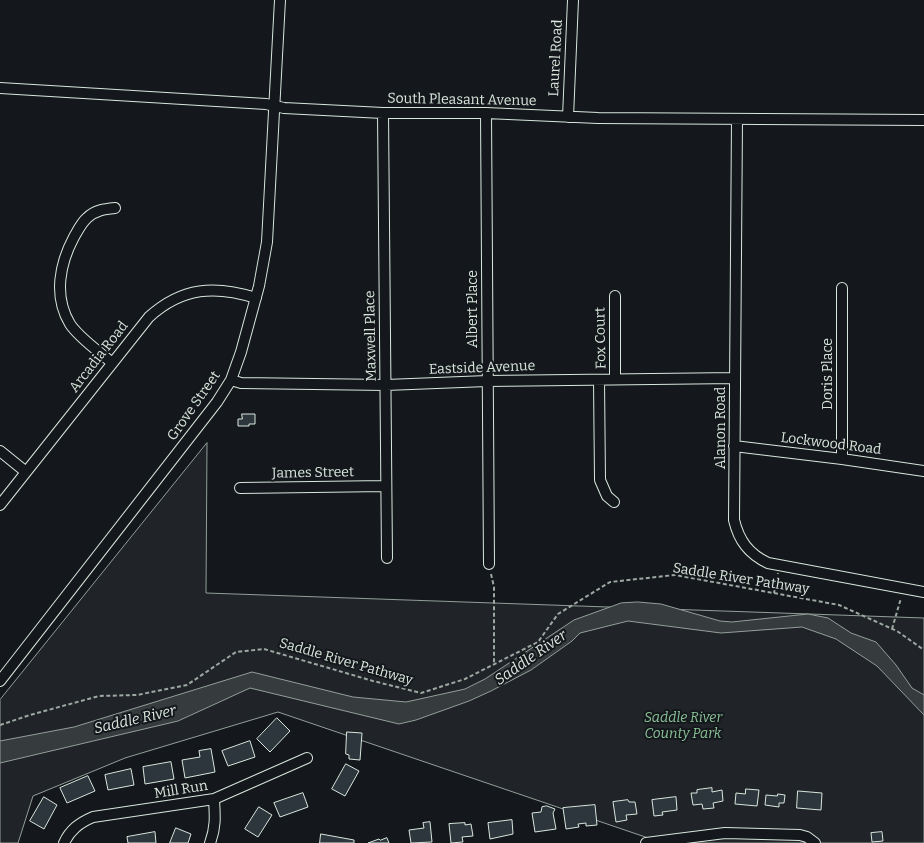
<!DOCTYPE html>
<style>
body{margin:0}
canvas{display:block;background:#14181c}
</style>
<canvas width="924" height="843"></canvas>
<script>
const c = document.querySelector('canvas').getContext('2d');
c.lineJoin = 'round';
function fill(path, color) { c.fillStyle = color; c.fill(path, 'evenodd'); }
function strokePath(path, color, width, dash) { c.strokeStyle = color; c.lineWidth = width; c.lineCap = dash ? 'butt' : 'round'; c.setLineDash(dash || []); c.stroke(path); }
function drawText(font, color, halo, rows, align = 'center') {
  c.font = font + ' Bitter,serif'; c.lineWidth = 4; c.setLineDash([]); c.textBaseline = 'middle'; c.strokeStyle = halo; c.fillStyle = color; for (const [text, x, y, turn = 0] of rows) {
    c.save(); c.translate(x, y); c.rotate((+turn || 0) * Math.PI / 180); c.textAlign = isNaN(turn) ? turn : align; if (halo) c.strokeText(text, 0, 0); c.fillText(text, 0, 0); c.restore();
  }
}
const green = new Path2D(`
 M207,443L206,593L924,618V843H663L278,712L125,758L33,796L18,843H0V700Z`);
const water = new Path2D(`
 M638,602L661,604L720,621L732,622L808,614L828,618L851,633L876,642L896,665L912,688L924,695V715L877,666L836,639L802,627L721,633L628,621L580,633L572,641L531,670L491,691L469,701L416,720L399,724L250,688L178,721L0,763V741L74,727L252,672L353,697L406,702L465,689L485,679L574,620L621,603Z`);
const building = new Path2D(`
 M242,414H255V424H249V426H238V419H242Z
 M277,718L290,731L270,752L257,739Z
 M347,732L362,733L360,760L349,759V755L346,754Z
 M250,741L255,757L228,766L222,751Z
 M211,749L215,772L185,778L182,760L200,757L199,751Z
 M171,762L174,779L145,784L143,767Z
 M346,764L359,771L345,796L332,789Z
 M131,769L134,785L108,790L105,775Z
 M88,776L95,791L67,803L60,788Z
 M712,788V792L722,790L723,801L713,803L714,808L703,809L702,804L693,805L691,793H697V790Z
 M746,789L759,790L757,806L735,804L736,793L745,794Z
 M798,791L822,793L821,810L797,808Z
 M303,793L308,807L280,817L274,803Z
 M778,794L785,795L784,803H779V807L765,805L766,795L777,796Z
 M44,797L57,805L44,829L30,821Z
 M676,797L677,810L662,812L663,815L654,816L652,800Z
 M628,800L629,802H635L637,814L626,815L627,820L616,822L613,802Z
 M595,805L597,825L586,826V823L578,824L579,827L566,829L563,808Z
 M547,806L555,809L553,813L556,829L535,832L532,813L541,812L542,807Z
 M259,807L272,815L258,837L245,829Z
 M512,820L513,834L490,839L488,823Z
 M430,822L432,842L411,843L409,830L424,828L423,823Z
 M465,823V825L471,824L473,836L462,837L463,842L451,843L449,824Z
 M176,828L191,834L188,843H170Z
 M155,832L156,843H128L127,837Z
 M882,832L883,841L872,842L871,833Z
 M321,834L354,840V843H320Z
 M387,838L389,843H368L379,839L380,840Z`);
const path = new Path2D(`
 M491,574L494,587V664
 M774,593L778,573
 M892,629L901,598
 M0,725L30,715L99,696L137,695L187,685L236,652L264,649L373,681L421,693L465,679L538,642L558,614L610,582L675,575L839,605L897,631L924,650`);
const minor = new Path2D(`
 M0,88L266,104L284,108L383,113H486L598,118L924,120
 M383,113L387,558
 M486,113L489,564
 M568,117L573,0
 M737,119L734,520C739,541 749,554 768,563L924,592
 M615,296V379
 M112,363C99,351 80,339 70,324C53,296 60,263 74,237C78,230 82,222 87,218C95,210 105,209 115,208
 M231,380L241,383L386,385L487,381L735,378
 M599,380L600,480L607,496L614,502
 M734,446L842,459L924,471
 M0,451L26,472
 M842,459V288
 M240,488L385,486
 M0,505L149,317C182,287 215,285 256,298
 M0,681L217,402L231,380L241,352L259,286L267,242L280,0
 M64,843C70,830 79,823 93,817L214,799L307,758
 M210,843C216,827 215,816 214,799
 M646,843L725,833L800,835L807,837L815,843`);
const streetNames = [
 ["Laurel Road",556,58,-87],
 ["South Pleasant Avenue",462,100,1],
 ["Albert Place",473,309,-90],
 ["Maxwell Place",371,336,-91],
 ["Fox Court",601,338,-91],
 ["Arcadia Road",99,357,-52],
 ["Eastside Avenue",482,368,-2],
 ["Doris Place",828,374,-90],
 ["Grove Street",194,406,-55],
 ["Alanon Road",721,428,-90],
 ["Lockwood Road",831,444,7],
 ["James Street",313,473,-1],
 ["Saddle River Pathway",741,579,9],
 ["Saddle River Pathway",346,662,16],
 ["Mill Run",181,790,-9]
];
const parkNames = [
 ["Saddle River",683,718],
 ["County Park",683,734]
];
const waterNames = [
 ["Saddle River",531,658,-35],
 ["Saddle River",135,720,-13]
];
fill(green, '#202428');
strokePath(green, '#939e99', 1);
fill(water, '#363b3e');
strokePath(water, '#939e99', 1);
fill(building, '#2c363c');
strokePath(building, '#d8e6dc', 1);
strokePath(minor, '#d8e6dc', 12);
strokePath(path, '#9da8a2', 2, [4, 2.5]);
strokePath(minor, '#14181c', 10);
drawText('14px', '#d8e6dc', '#14181c', streetNames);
drawText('italic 14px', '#8ac095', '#14181c', parkNames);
drawText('italic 15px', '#d8e6dc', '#14181c', waterNames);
</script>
